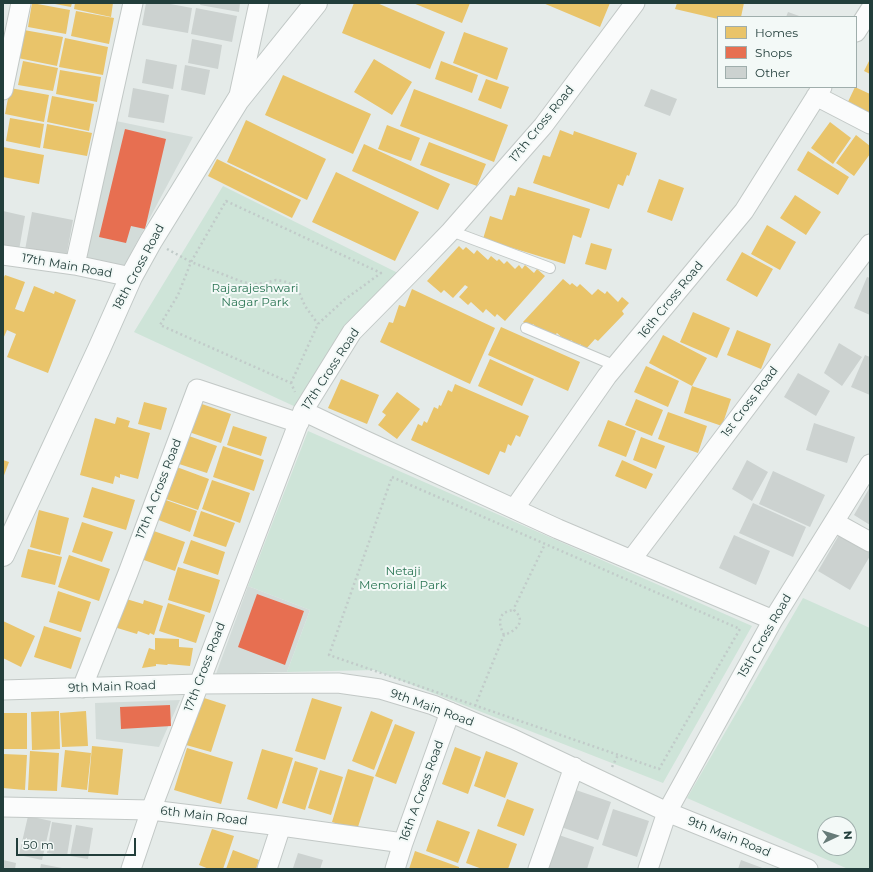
<!DOCTYPE html>
<style>
body{margin:0}
#map{position:relative;width:873px;height:872px;overflow:hidden;background:#e5ebe9;font-family:Montserrat,sans-serif}
canvas{display:block}
.frame{position:absolute;inset:0;border:4px solid #223e3b;pointer-events:none}
.legend{position:absolute;left:717px;top:16px;width:140px;height:72px;box-sizing:border-box;background:#f3f9f7;border:1px solid #9faeac;margin:0;padding:5px 7px;list-style:none;font-size:12px;color:#223e3b}
.legend li{display:flex;align-items:center;gap:8px;height:20px}
.legend b{width:20px;border:1px solid #9faeac}
.north{position:absolute;left:817px;top:816px;width:40px;height:40px;box-sizing:border-box;background:#f3f9f7;border:1px solid #9faeac;border-radius:50%;rotate:86deg;font-size:11px;font-weight:700;line-height:16px;text-align:center;color:#223e3b}
.north::after{content:'';display:block;margin:auto;width:14px;height:18px;background:#667b78;clip-path:polygon(50% 0,100% 100%,50% 72%,0 100%)}
.scale{position:absolute;left:16px;top:838px;width:120px;height:18px;box-sizing:border-box;border:2px solid #223e3b;border-top:0;padding-left:5px;font-size:12px;line-height:14px;white-space:nowrap;color:#223e3b;-webkit-text-stroke:3px #f3f9f7;paint-order:stroke}
</style>
<div id="map">
<canvas width="873" height="872"></canvas>
<div class="frame"></div>
<ul class="legend">
<li><b style="height:11px;background:#e9c46a"></b>Homes</li>
<li><b style="height:11px;background:#e76f51"></b>Shops</li>
<li><b style="height:11px;background:#ccd2d0"></b>Other</li>
</ul>
<div class="north">N</div>
<div class="scale">50 m</div>
</div>
<script>
const c = document.querySelector('canvas').getContext('2d');
c.lineJoin = 'round';
function fill(path, color) { c.fillStyle = color; c.fill(path, 'evenodd'); }
function strokePath(path, color, width, dash) { c.strokeStyle = color; c.lineWidth = width; c.lineCap = dash ? 'butt' : 'round'; c.setLineDash(dash || []); c.stroke(path); }
function drawText(font, color, halo, rows, align = 'center') {
  c.font = font + ' Montserrat,sans-serif'; c.lineWidth = 4; c.setLineDash([]); c.textBaseline = 'middle'; c.strokeStyle = halo; c.fillStyle = color; for (const [text, x, y, turn = 0] of rows) {
    c.save(); c.translate(x, y); c.rotate((+turn || 0) * Math.PI / 180); c.textAlign = isNaN(turn) ? turn : align; if (halo) c.strokeText(text, 0, 0); c.fillText(text, 0, 0); c.restore();
  }
}
const built = new Path2D(`
 M116,121L193,137L123,268L84,259Z
 M248,586L310,610L287,672L216,674Z
 M180,700L159,747L96,739L95,703Z`);
const green = new Path2D(`
 M223,186L404,276L298,408L134,332Z
 M308,431L752,626L663,783L374,670L287,672L310,610L248,586Z
 M803,598L870,628V869H848L687,798ZM825,824H849V848H825Z`);
const homes = new Path2D(`
 M32,3L70,10L66,34L28,27Z
 M55,3H72L71,7L55,4Z
 M75,3H113L111,17L74,9Z
 M354,3H377L445,32L430,69L342,33Z
 M413,3H470L462,23Z
 M543,3H610L600,27Z
 M677,3H744L741,17H718V19L675,9Z
 M76,11L114,18L109,44L71,36Z
 M24,30L63,37L57,66L18,58Z
 M464,32L508,48L497,80L453,63Z
 M65,38L108,47L103,75L59,67Z
 M374,59L412,82L392,115L354,92Z
 M870,59V74L864,71Z
 M23,61L58,68L53,91L18,85Z
 M441,61L478,75L472,93L435,79Z
 M60,70L101,77L97,102L56,94Z
 M283,75L371,114L353,154L265,115Z
 M486,79L509,87L501,109L478,100Z
 M855,87L870,94V117L846,106Z
 M10,88L49,95L44,122L5,114Z
 M414,89L508,125L494,162L400,126Z
 M52,96L94,104L89,131L47,122Z
 M10,118L44,124L40,148L6,141Z
 M246,120L326,159L307,200L227,162Z
 M830,122L851,138L833,164L811,148Z
 M47,124L92,133L87,156L43,148Z
 M387,125L420,138L411,161L378,149Z
 M560,130L573,135L574,131L637,153L629,176L627,175L623,186L618,184L609,209L533,183L543,155L550,157Z
 M856,135L870,146V154L854,176L836,163Z
 M429,142L486,164L477,186L420,165Z
 M364,144L450,184L438,210L352,171Z
 M3,147L44,155L39,184L3,177Z
 M808,151L849,177L838,195L797,170Z
 M217,159L301,200L292,218L208,176Z
 M336,172L419,212L395,261L312,222Z
 M659,179L684,188L672,221L647,212Z
 M518,187L590,209L581,238L573,235L565,264L483,239L490,216L502,220L510,195L515,196Z
 M795,195L821,212L806,235L780,218Z
 M767,225L796,242L780,270L751,254Z
 M591,243L612,249L606,270L585,264Z
 M459,246L463,250L466,247L474,254L477,250L488,260L491,256L497,261L499,259L504,264L507,261L515,269L519,265L522,269L525,265L534,273L537,269L545,276L505,321L497,314L495,317L486,309L483,313L471,302L468,305L459,297L468,287L465,285L453,298L444,290L441,293L427,281Z
 M742,252L773,269L757,297L726,280Z
 M5,275L25,282L15,309L24,312L34,286L54,294L55,291L76,300L48,373L7,357L16,334L7,330L3,339V277H4Z
 M563,279L570,285L572,283L577,287L580,284L592,295L598,289L605,294L607,291L618,302L622,297L629,303L622,311L624,314L598,341L595,339L586,349L580,344L577,346L571,340L569,344L557,333L553,337L544,334L533,324L530,328L523,322Z
 M412,289L495,328L470,384L380,342L389,322L393,323L399,305L405,307Z
 M693,312L730,328L717,358L680,342Z
 M501,327L580,362L568,391L488,355Z
 M737,330L771,344L761,369L727,355Z
 M663,335L707,358L692,386L649,363Z
 M490,359L534,379L522,406L478,386Z
 M646,366L679,381L668,407L634,392Z
 M341,379L379,395L367,424L328,408Z
 M455,384L529,416L520,437L516,435L511,446L508,444L505,453L500,451L489,475L411,440L418,424L422,426L424,421L427,423L434,407L438,409L439,405L441,406L448,390L452,392Z
 M692,386L731,399L722,426L684,413Z
 M397,392L420,409L397,439L378,425L386,415L382,412Z
 M636,399L663,410L652,436L625,425Z
 M144,402L167,408L161,430L138,424Z
 M199,403L231,414L221,443L189,432Z
 M668,412L707,426L698,453L658,439Z
 M117,417L130,421L128,427L150,433L138,479L120,474V478L115,476L113,484L80,475L95,418L115,424Z
 M608,420L636,431L626,457L598,446Z
 M233,426L267,437L261,456L227,445Z
 M189,436L217,446L207,473L179,464Z
 M641,437L665,446L656,469L633,460Z
 M223,446L264,460L254,491L213,477Z
 M3,460L9,462L3,478Z
 M622,460L653,474L646,489L615,476Z
 M174,466L209,479L198,510L163,498Z
 M212,480L250,493L240,523L202,509Z
 M92,487L135,500L126,530L83,517Z
 M163,499L197,511L190,532L156,519Z
 M39,510L69,518L60,555L30,547Z
 M201,511L235,523L226,547L193,536Z
 M82,522L113,532L102,562L72,552Z
 M151,530L185,542L175,571L141,559Z
 M191,540L225,552L218,575L183,563Z
 M28,549L62,557L55,585L21,577Z
 M69,555L110,569L99,601L58,587Z
 M178,567L220,580L210,613L168,600Z
 M58,591L91,602L81,632L49,622Z
 M123,598L143,604L144,600L163,606L154,635L150,633L149,635L138,631L137,634L114,627Z
 M168,603L205,615L196,643L159,631Z
 M3,621L35,636L21,667L3,658Z
 M44,626L81,638L71,669L34,657Z
 M155,638L179,639V647L193,648L190,666L168,664L167,665L156,664V666L142,668L149,648L155,650Z
 M201,697L226,705L211,752L186,745Z
 M312,698L342,707L325,760L295,751Z
 M59,711L60,749L32,750L31,712Z
 M86,711L88,746L62,747L60,713Z
 M371,711L393,720L374,770L352,761Z
 M3,713H27V749H3Z
 M395,724L415,732L396,784L375,776Z
 M92,746L123,749L118,795L88,792Z
 M455,747L481,757L468,794L442,784Z
 M187,748L233,762L221,804L174,790Z
 M262,749L293,758L277,809L247,799Z
 M65,750L91,753L87,790L61,787Z
 M30,751L59,753L57,791L28,790Z
 M486,751L518,763L505,798L474,786Z
 M3,754L27,755L25,790L3,788Z
 M295,761L318,768L305,810L282,803Z
 M348,769L374,777L357,830L332,822Z
 M320,770L343,777L331,815L308,808Z
 M507,799L534,809L524,836L497,826Z
 M437,820L470,832L458,863L426,851Z
 M212,829L234,836L223,869H209L199,865Z
 M478,829L517,844L508,869H482L466,863Z
 M233,850L259,860L256,869H226Z
 M415,851L459,867V869H409Z`);
const shops = new Path2D(`
 M125,129L166,139L145,229L131,226L126,243L99,237Z
 M257,594L304,611L285,665L238,647Z
 M170,705L171,726L121,729L120,707Z`);
const building = new Path2D(`
 M146,3H165L192,8L188,33L142,25Z
 M201,3H240L239,12L200,5Z
 M196,8L237,16L232,42L191,34Z
 M788,12L802,17H786Z
 M192,39L222,45L218,69L188,63Z
 M146,59L177,65L173,89L142,83Z
 M185,65L210,70L205,95L181,90Z
 M133,88L169,95L164,123L128,117Z
 M651,89L677,99L670,116L644,106Z
 M3,211L25,216L19,250L3,247Z
 M32,212L73,220L66,258L25,250Z
 M867,277L870,278V315L854,308Z
 M839,343L862,357L842,386L824,373Z
 M865,355L870,357V395L851,387Z
 M798,373L830,391L816,416L784,397Z
 M814,423L855,437L847,463L806,450Z
 M747,460L768,472L752,501L732,489Z
 M773,471L825,495L810,527L759,504Z
 M870,487V525L854,515Z
 M753,503L806,527L793,557L739,533Z
 M734,535L770,551L756,585L719,568Z
 M839,535L870,553V556L850,590L818,571Z
 M573,789L611,802L598,840L561,827Z
 M613,809L649,821L637,857L602,845Z
 M28,816L51,821L42,860L19,855Z
 M52,822L72,825L67,856L47,853Z
 M76,825L93,828L88,859L70,856Z
 M556,834L594,847L587,869H553L545,866Z
 M298,853L323,860L320,869L293,868Z
 M3,860L16,863L15,869H3Z
 M741,860L765,869H738Z
 M41,864L62,868V869H40Z`);
const path = new Path2D(`
 M167,249L191,262L243,282L254,284L265,283L276,280L283,281L289,283L295,287L299,292L305,306L318,324
 M291,383L318,324L344,300L381,273L226,201L191,262L178,295L160,325L291,383L295,392
 M392,477L740,629L659,769L329,655Z
 M504,635C498,623 497,612 514,610
 M475,706L504,635C516,631 527,621 514,610L515,606L545,544
 M612,767L618,755`);
const lane = new Path2D(`
 M451,231L550,268
 M526,328L616,366`);
const street = new Path2D(`
 M856,32L870,10
 M3,90L21,3
 M816,96L870,124
 M238,100L259,3
 M3,255L75,265L131,277
 M75,265L133,3
 M303,411L362,439L558,529L773,620
 M514,509L607,376L744,211L822,87
 M834,522L870,542
 M631,560L870,244
 M82,688L128,573L197,389L299,423
 M3,690L199,684L338,683L380,689L433,705L513,739L667,812L808,869
 M3,807L151,810L281,826L403,843
 M131,869L151,810L303,411L352,332L422,261L451,231L543,126L635,3
 M267,869L281,826
 M395,869L403,843L450,712
 M538,869L574,767
 M648,869L667,812L773,620L870,464`);
const secondary = new Path2D(`
 M3,555L99,349L131,277L151,241L238,100L316,3`);
const streetNames = [
 ["17th Cross Road",542,124,-51],
 ["17th Main Road",67,266,10],
 ["18th Cross Road",139,267,-62],
 ["16th Cross Road",671,300,-51],
 ["17th Cross Road",331,369,-57],
 ["1st Cross Road",750,402,-53],
 ["17th A Cross Road",159,489,-69],
 ["15th Cross Road",765,636,-60],
 ["17th Cross Road",205,667,-69],
 ["9th Main Road",112,687,-2],
 ["9th Main Road",432,708,20],
 ["16th A Cross Road",422,791,-70],
 ["6th Main Road",204,816,7],
 ["9th Main Road",729,837,22]
];
const parkNames = [
 ["Rajarajeshwari",255,288],
 ["Nagar Park",255,302],
 ["Netaji",403,571],
 ["Memorial Park",403,585]
];
fill(built, '#d3dcd9');
fill(green, '#cee4d8');
fill(homes, '#e9c46a');
fill(shops, '#e76f51');
fill(building, '#ccd2d0');
strokePath(lane, '#c2c8c6', 12);
strokePath(street, '#c2c8c6', 21);
strokePath(secondary, '#c1c8c6', 24);
strokePath(path, '#c1cbc9', 2.5, [2, 3]);
strokePath(lane, '#fbfcfc', 10);
strokePath(street, '#fbfcfc', 19);
strokePath(secondary, '#fbfcfc', 22);
drawText('12px', '#223e3b', '#f3f9f7', streetNames);
drawText('12px', '#2c7655', '#f3f9f7', parkNames);
</script>
